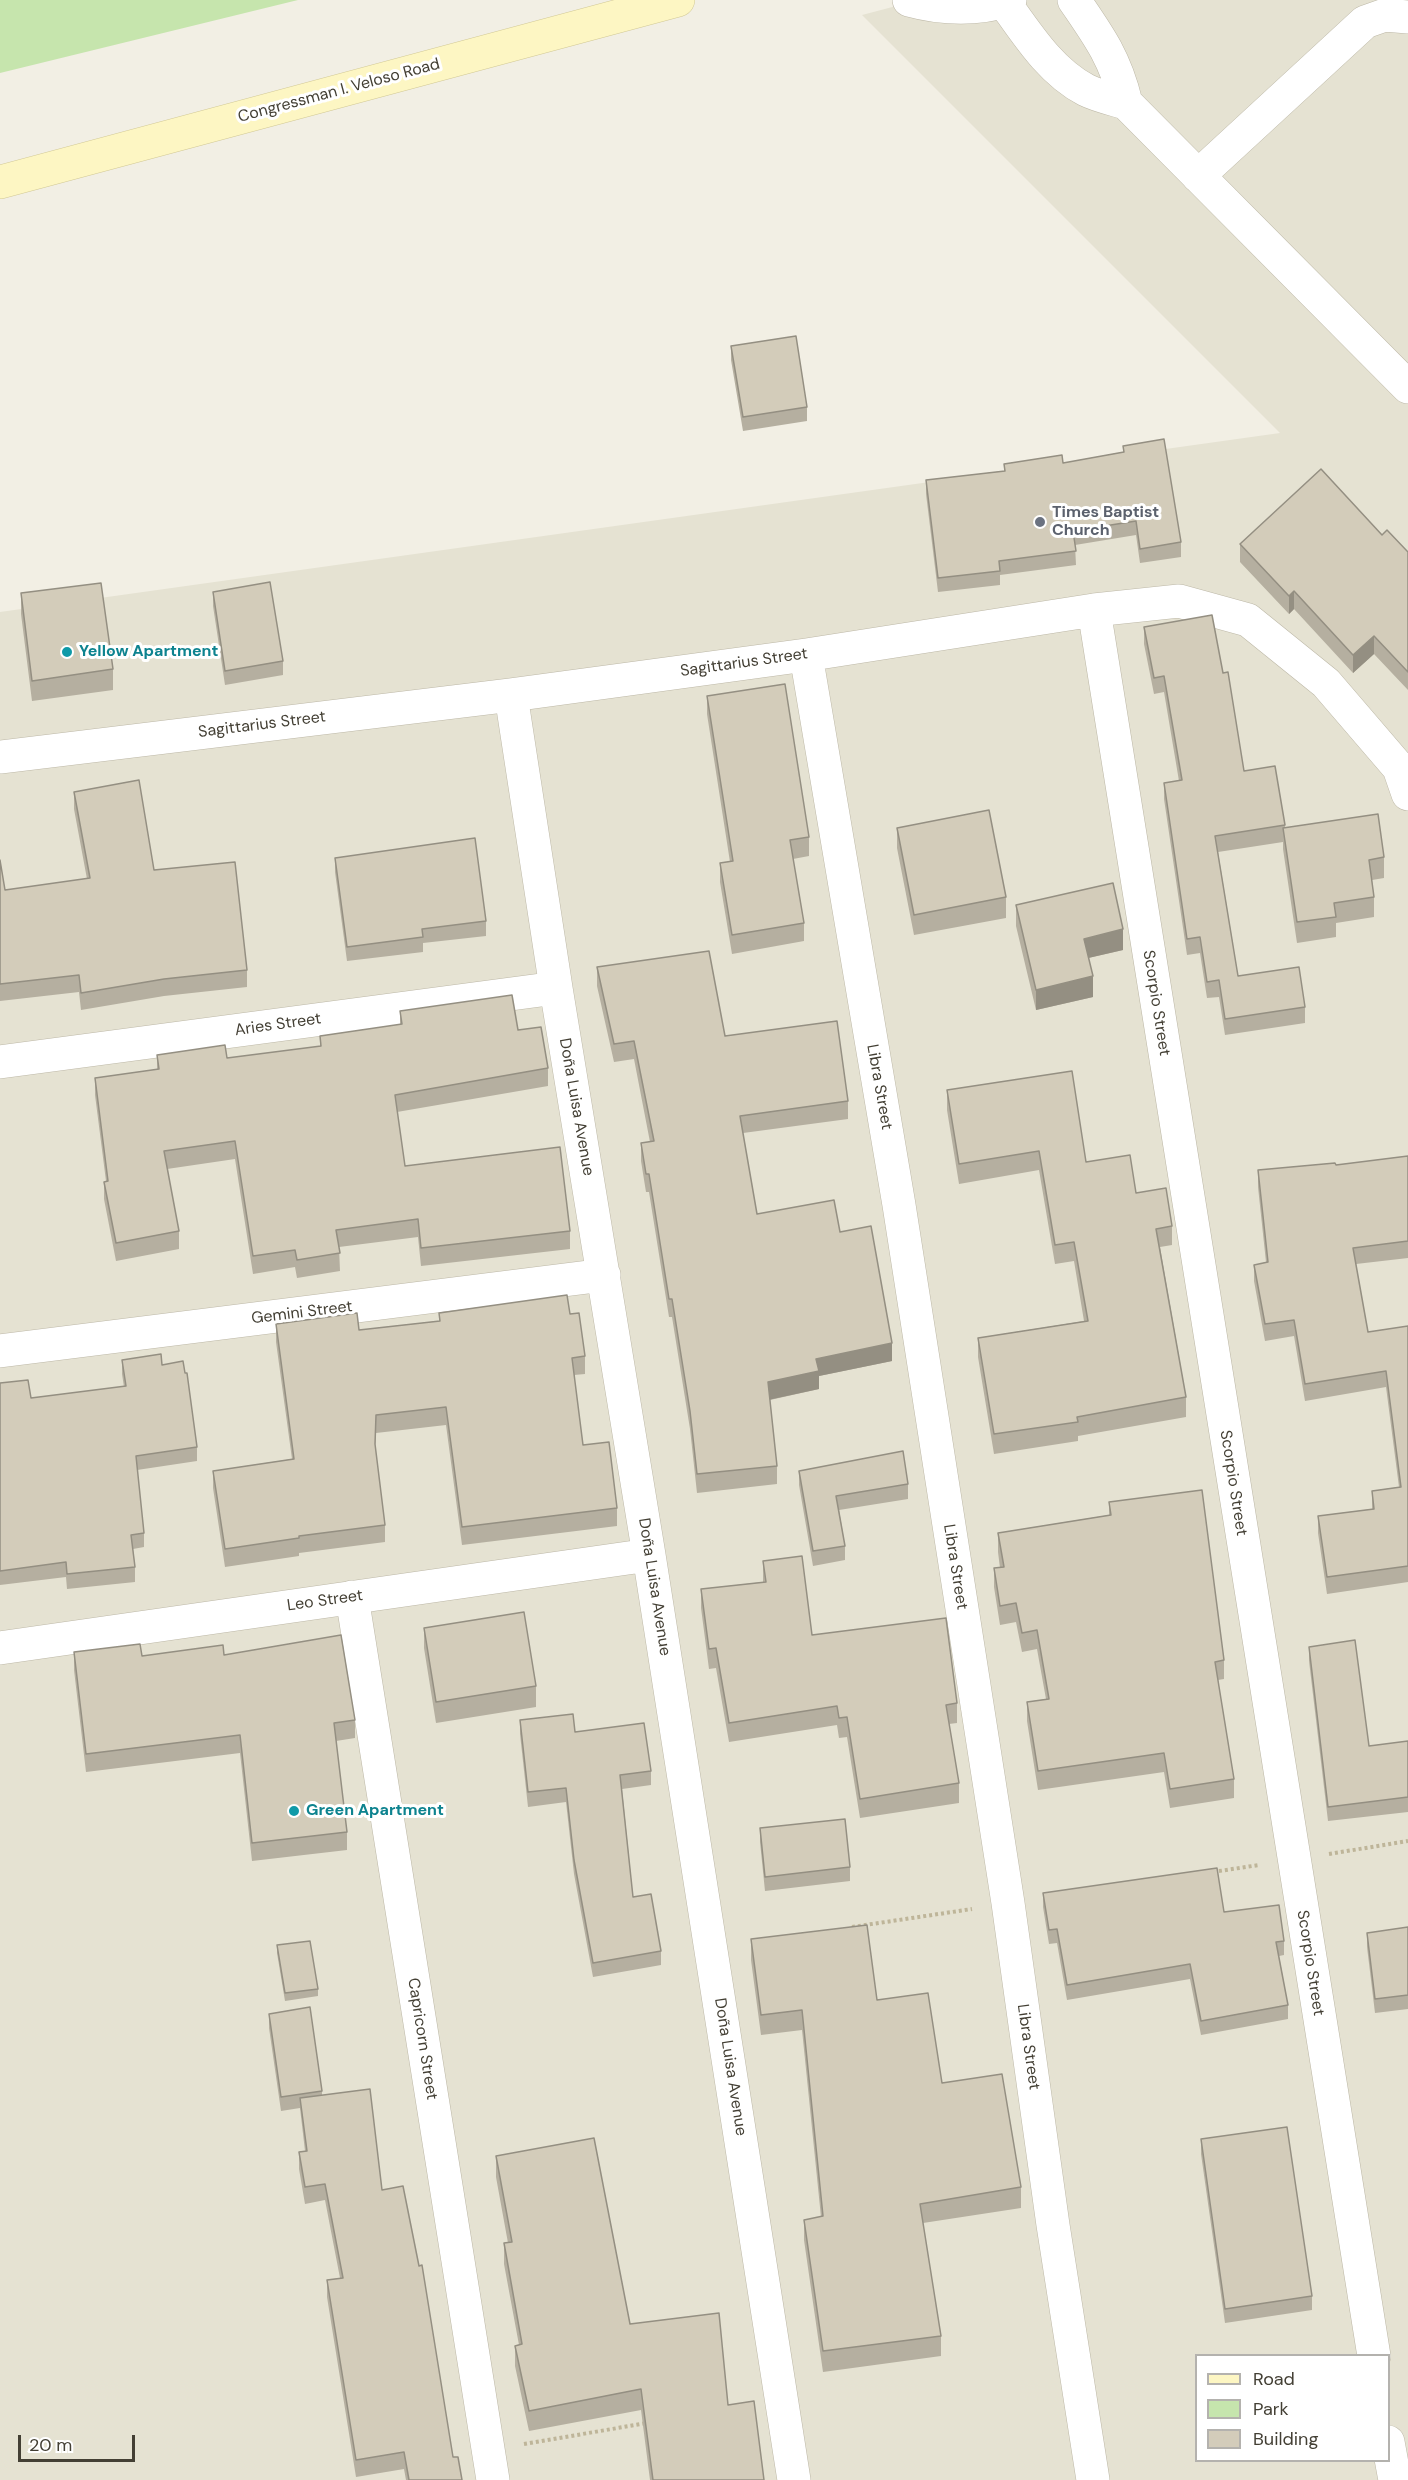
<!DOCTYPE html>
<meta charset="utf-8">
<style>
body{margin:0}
#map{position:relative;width:1408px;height:2480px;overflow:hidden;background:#f2efe4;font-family:"DM Sans",sans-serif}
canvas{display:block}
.legend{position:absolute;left:1195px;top:2354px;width:195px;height:108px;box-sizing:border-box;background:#fff;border:2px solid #b4b2ae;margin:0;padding:8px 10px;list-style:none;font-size:18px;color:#433f34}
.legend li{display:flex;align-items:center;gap:12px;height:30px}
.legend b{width:30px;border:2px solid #b4b2ae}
.scale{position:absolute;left:18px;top:2435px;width:117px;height:27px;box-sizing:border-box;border:3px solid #433f34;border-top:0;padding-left:8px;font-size:18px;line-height:21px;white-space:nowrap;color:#433f34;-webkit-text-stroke:4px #fff;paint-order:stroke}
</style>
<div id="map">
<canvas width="1408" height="2480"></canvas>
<ul class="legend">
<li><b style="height:8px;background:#fdf6c3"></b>Road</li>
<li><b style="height:16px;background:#c6e5ad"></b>Park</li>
<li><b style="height:16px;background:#d3ccba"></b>Building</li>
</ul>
<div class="scale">20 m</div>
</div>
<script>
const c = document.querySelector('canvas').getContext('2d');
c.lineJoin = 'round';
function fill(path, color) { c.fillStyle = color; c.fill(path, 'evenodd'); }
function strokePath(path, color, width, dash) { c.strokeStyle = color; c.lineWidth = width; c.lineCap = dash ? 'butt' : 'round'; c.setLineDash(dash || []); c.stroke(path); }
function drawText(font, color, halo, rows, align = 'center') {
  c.font = font + ' "DM Sans",sans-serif'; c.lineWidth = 6; c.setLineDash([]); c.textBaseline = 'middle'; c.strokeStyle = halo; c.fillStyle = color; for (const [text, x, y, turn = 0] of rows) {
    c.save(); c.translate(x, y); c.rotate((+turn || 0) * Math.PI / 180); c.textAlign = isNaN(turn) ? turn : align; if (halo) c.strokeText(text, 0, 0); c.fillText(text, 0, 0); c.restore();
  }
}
const residential = new Path2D(`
 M919,0H1408V2480H0V612L1280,433L862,15ZM1196,2356H1388V2460H1196Z`);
const green = new Path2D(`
 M0,0H298L0,73Z`);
const path = new Path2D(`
 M1329,1854L1408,1841
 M1213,1872L1259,1865
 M852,1927L972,1909
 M524,2444L647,2423`);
const street = new Path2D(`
 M909,0C942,9 977,10 1010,0
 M1074,0C1099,36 1116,60 1126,103
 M1004,2C1027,34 1050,71 1086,90C1098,96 1112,99 1126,103L1408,387
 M1198,176L1365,22L1385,15L1408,17
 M1094,610L1374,2356
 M806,655L899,1205L1008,1903L1053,2225L1093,2480
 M511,695L556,988L649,1555L794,2480
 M0,757L511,695L806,655L1094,610L1179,601L1248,620L1326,683L1399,768L1408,794
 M0,1062L556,988
 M0,1351L604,1275
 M352,1597L493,2480
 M0,1648L649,1555
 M1388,2442L1395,2480`);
const secondary = new Path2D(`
 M0,182L678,0`);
const wall = new Path2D(`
 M731,346L807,407V421L743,431L731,360Z
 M1123,446L1181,542V557L1140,563L1136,535L1075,545L1076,565L1000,575V585L938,592L926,494V480L1004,471V464L1063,463L1123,452Z
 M1382,535L1408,552V690L1374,654L1353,673L1294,609L1289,614L1240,562V544Z
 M213,592L283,661V675L225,685L213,606Z
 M21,593L113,669V690L32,701L21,614Z
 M1144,627L1223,673L1244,771L1285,825V828L1384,857V878L1372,880L1374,897V917L1336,923V937L1297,943L1283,849V842L1218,852L1238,976L1305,1007V1023L1225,1035L1219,997L1207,998L1200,953L1187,955L1164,799V783L1179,781L1164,692L1154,694L1144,644Z
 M707,696L809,837V856L793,859L804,923V941L732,954L720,882V863L730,862L707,714Z
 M74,792L154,870L247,970V987L164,996L81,1010L79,992L0,1001V860L5,890L87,879L74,809Z
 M897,828L1006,897V918L914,935L897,848Z
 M335,858L486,921V936L423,943V952L347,961L335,872Z
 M1016,905L1123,950L1088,958L1093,997L1036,1010L1016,926Z
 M597,967L848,1101V1119L743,1133L757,1214L840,1232L892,1361L819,1376V1389L770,1400L777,1466V1484L697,1493L690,1429L672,1317H669L649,1192H646L641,1161V1143L650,1142L634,1059L614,1062L597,986Z
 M400,1011L518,1030L548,1068V1086L397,1112L405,1166L570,1231V1249L421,1266L418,1237L339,1247L340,1271L297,1278L295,1267L253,1274L235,1159L167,1169L179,1231V1249L116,1261L104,1199V1182L106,1181L95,1095V1078L157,1070V1055L227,1058L320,1047V1036L400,1025Z
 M947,1090L1086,1162L1136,1193L1172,1226V1245L1160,1247L1186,1397V1417L1078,1436V1441L994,1454L978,1357V1338L1084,1321L1074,1261L1055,1264L1039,1170L959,1184L947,1110Z
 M1408,1156V1258L1356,1264L1368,1332L1408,1326V1582L1327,1594L1318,1533V1516L1372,1509V1491L1399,1487L1386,1387L1305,1401L1294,1336L1265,1341L1254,1281V1265L1266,1262L1258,1187V1170L1336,1165Z
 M439,1313L570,1314L585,1356V1374L574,1375L583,1445L617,1508V1526L462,1545L446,1425L376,1433L375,1448L385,1525V1542L299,1553V1556L225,1567L213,1488V1471L292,1459L276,1342V1324L359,1330L439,1321Z
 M122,1360L162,1365L197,1447V1461L137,1470L144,1533V1547L133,1549L135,1567V1582L67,1589L66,1577L0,1585V1383L31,1398L124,1387L122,1374Z
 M799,1471L908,1484V1499L839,1510L845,1546V1560L813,1566L799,1485Z
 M1109,1502L1224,1660V1679L1218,1680L1234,1779V1798L1170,1808L1164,1772L1038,1790L1027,1721V1702L1046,1699L1037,1649L1022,1652L1016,1622L1000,1625L994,1587V1568H1000L998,1552V1533L1109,1515Z
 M763,1561L812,1635L957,1703V1723L949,1724L959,1783V1803L860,1818L847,1737L839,1738L837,1725L729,1742L716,1668L709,1669L701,1608V1589L763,1582Z
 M424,1628L536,1686V1707L436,1723L424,1648Z
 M1309,1647L1369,1746L1408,1741V1812L1328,1821L1309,1661Z
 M74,1652L142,1656L224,1655L355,1720V1738L336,1741L347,1832V1850L252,1861L240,1753L86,1772L74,1670Z
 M520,1720L575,1732L651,1771V1785L622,1789L633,1897L661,1951V1965L593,1977L574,1874L566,1802L528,1807L520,1734Z
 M760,1828L850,1867V1881L765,1891L760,1842Z
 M1043,1893L1224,1912L1284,1941V1955L1279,1956L1288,2005V2019L1201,2035L1190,1979L1067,2000L1057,1943L1049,1944L1043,1907Z
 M1408,1927V2009L1375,2013L1367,1947V1933Z
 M751,1939L877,2000L942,2083L1021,2187V2208L923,2223L941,2336V2356L823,2372L804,2240V2220L821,2217L802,2030L761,2035L751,1960Z
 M277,1945L318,1989V1996L285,2001L277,1953Z
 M269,2014L322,2091V2095L382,2190L453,2457L462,2480H406L404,2469L356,2477L327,2297V2280L340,2278L325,2200L305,2204L299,2169V2152L305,2151L300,2108L281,2111L269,2028Z
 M1201,2139L1312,2296V2310L1225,2323L1201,2154Z
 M496,2156L630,2324L728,2405L764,2480H650L641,2410L529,2431L515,2366V2346L519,2345L504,2264V2243H508L496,2177Z`);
const shadedWall = new Path2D(`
 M1294,591V609L1289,614V596Z
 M1374,636V654L1353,673V655Z
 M1123,929V950L1084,959V939Z
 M1093,976V997L1036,1010V990Z
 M892,1343V1361L819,1376V1389L768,1400V1382L816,1359Z`);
const building = new Path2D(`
 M796,336L807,407L743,417L731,346Z
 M1164,439L1181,542L1140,549L1136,521L1073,531L1076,551L999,561L1000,571L938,578L926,480L1005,471L1004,464L1062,455L1063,463L1124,452L1123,446Z
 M1321,469L1382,535L1387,530L1408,552V672L1374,636L1353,655L1294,591L1289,596L1240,544Z
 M270,582L283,661L225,671L213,592Z
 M101,583L113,669L32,681L21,593Z
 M1212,615L1223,673L1228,672L1244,771L1275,766L1285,825L1215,836L1238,976L1299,967L1305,1007L1225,1019L1219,980L1207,982L1200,937L1187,939L1164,783L1182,780L1164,676L1154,678L1144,627Z
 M785,684L809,837L790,840L804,923L732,935L720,863L733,861L707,696Z
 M139,780L154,870L235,862L247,970L164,979L81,993L79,975L0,984V860L5,890L90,878L74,792Z
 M989,810L1006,897L914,915L897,828Z
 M1378,814L1384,857L1369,860L1374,897L1334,903L1336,917L1297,922L1283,828Z
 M475,838L486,921L422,929L423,937L347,947L335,858Z
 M1113,883L1123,929L1084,939L1093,976L1036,990L1016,905Z
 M709,951L725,1036L837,1021L848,1101L740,1116L757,1214L834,1200L840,1232L871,1226L892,1343L816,1359L819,1371L768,1382L777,1466L697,1474L690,1411L672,1299H669L649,1174H646L641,1143L654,1141L634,1041L614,1044L597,967Z
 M512,995L518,1030L541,1027L548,1068L395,1095L405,1166L560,1147L570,1231L421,1248L418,1219L336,1230L340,1253L297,1260L295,1250L253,1256L235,1141L164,1151L179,1231L116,1243L104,1182L108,1181L95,1078L159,1069L157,1055L225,1045L227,1058L321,1046L320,1036L402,1024L400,1011Z
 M1072,1071L1086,1162L1130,1155L1136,1193L1166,1188L1172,1226L1156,1229L1186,1397L1077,1417L1078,1422L994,1434L978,1338L1088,1321L1074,1242L1055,1245L1039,1151L959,1164L947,1090Z
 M1408,1156V1241L1353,1248L1368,1332L1408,1326V1566L1327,1577L1318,1516L1374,1509L1372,1491L1401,1487L1386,1371L1305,1384L1294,1320L1265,1324L1254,1265L1268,1262L1258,1170L1335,1163L1336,1165Z
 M567,1295L570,1314L579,1313L585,1356L572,1358L583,1445L609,1442L617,1508L462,1527L446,1407L376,1415L375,1444L385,1525L299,1536V1538L225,1549L213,1471L294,1459L276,1324L357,1313L359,1330L440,1321L439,1313Z
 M161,1354L162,1365L183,1361L185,1373H187L197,1447L136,1456L144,1533L131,1535L135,1567L67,1574L66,1562L0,1571V1383L28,1380L31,1398L126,1386L122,1360Z
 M903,1451L908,1484L836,1496L845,1546L813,1551L799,1471Z
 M1202,1490L1224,1660L1215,1662L1234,1779L1170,1789L1164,1753L1038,1771L1027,1702L1049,1699L1037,1630L1022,1633L1016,1603L1000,1606L994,1568L1004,1567L998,1533L1111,1515L1109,1502Z
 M802,1556L812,1635L946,1618L957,1703L946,1705L959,1783L860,1799L847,1717L839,1718L837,1706L729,1723L716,1648L709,1649L701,1589L766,1582L763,1561Z
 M524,1612L536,1686L436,1702L424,1628Z
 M341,1635L355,1720L334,1723L347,1832L252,1843L240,1735L86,1754L74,1652L140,1644L142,1656L223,1645L224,1655Z
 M1355,1640L1369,1746L1408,1741V1797L1328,1807L1309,1647Z
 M573,1714L575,1732L644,1723L651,1771L620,1775L633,1897L651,1894L661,1951L593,1963L574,1860L566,1788L528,1792L520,1720Z
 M845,1819L850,1867L765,1877L760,1828Z
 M1217,1868L1224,1912L1279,1905L1284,1941L1276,1942L1288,2005L1201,2021L1190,1964L1067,1985L1057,1929L1049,1930L1043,1893Z
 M867,1925L877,2000L928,1993L942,2083L1002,2074L1021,2187L920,2204L941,2336L823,2351L804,2220L823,2216L802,2010L761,2015L751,1939Z
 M1408,1927V1995L1375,1999L1367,1933Z
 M310,1941L318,1989L285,1993L277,1945Z
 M310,2007L322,2091L281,2097L269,2014Z
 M370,2089L382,2190L403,2186L419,2266L422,2265L453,2457H458L462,2480H409L404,2452L356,2460L327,2280L343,2278L325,2184L305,2187L299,2152L307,2151L300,2098Z
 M1287,2127L1312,2296L1225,2309L1201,2139Z
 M594,2138L630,2324L719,2313L728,2405L754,2401L764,2480H653L641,2389L529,2411L515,2346L522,2344L504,2243L512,2242L496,2156Z`);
const markers = [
 [1040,522,6,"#6b7280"],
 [67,652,6,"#0f9aa8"],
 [294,1811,6,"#0f9aa8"]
];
const streetNames = [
 ["Congressman I. Veloso Road",339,91,-15],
 ["Sagittarius Street",744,663,-8],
 ["Sagittarius Street",262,725,-7],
 ["Scorpio Street",1156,1003,81],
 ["Aries Street",278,1025,-8],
 ["Libra Street",879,1087,80],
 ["Doña Luisa Avenue",576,1107,80],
 ["Gemini Street",302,1313,-7],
 ["Scorpio Street",1233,1483,81],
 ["Libra Street",955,1567,81],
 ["Doña Luisa Avenue",654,1587,81],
 ["Leo Street",325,1601,-8],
 ["Scorpio Street",1310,1963,81],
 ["Capricorn Street",422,2039,81],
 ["Libra Street",1028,2047,82],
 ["Doña Luisa Avenue",730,2067,81]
];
const worshipNames = [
 ["Times Baptist",1052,513],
 ["Church",1052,531]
];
const cultureNames = [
 ["Yellow Apartment",79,652],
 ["Green Apartment",306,1811]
];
fill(residential, '#e5e2d2');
fill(green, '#c6e5ad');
strokePath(street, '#bdb8a7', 34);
strokePath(secondary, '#d1c895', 34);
strokePath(path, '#beb599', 4, [3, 3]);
strokePath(street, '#fff', 33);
strokePath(secondary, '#fdf6c3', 33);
fill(wall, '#b5afa0');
fill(shadedWall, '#948f82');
fill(building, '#d3ccba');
strokePath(building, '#948f82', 1.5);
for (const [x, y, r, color] of markers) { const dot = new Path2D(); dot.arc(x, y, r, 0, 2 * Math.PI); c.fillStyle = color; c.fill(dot); strokePath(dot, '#fff', 2); }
drawText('16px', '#433f34', '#fff', streetNames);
drawText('bold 16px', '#5b616d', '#fff', worshipNames, 'left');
drawText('bold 16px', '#0d838f', '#fff', cultureNames, 'left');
</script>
